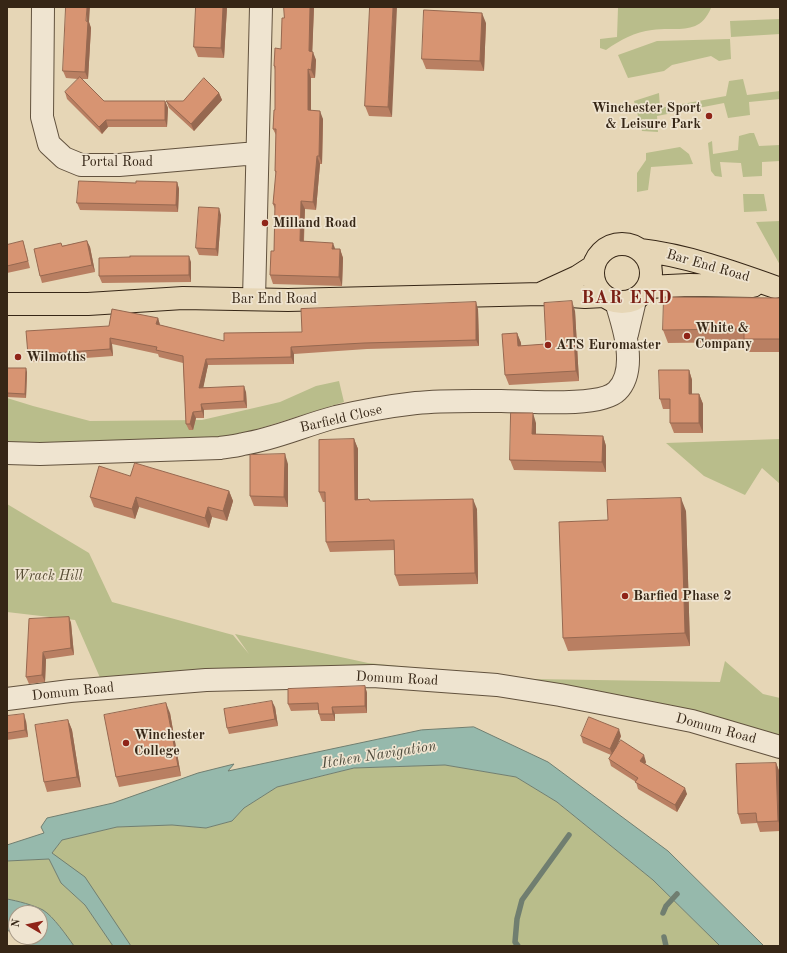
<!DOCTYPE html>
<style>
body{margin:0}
#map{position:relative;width:787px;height:953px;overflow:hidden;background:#e6d6b6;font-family:"Old Standard TT",serif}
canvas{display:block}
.frame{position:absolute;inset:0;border:8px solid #362616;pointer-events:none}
.north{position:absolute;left:8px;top:905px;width:40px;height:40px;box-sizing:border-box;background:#efe4d0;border:1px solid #a59886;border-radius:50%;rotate:279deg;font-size:11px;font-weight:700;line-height:16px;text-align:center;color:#362616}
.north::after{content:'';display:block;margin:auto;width:14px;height:18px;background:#8f2418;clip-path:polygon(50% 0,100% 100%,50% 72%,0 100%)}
</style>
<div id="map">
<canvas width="787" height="953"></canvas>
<div class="frame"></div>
<div class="north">N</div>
</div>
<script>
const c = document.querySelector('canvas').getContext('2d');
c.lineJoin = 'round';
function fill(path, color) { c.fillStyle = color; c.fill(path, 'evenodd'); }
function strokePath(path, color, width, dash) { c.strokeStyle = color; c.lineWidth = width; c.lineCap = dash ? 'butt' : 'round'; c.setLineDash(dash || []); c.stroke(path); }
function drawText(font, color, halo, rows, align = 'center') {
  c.font = font + ' "Old Standard TT",serif'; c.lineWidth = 3.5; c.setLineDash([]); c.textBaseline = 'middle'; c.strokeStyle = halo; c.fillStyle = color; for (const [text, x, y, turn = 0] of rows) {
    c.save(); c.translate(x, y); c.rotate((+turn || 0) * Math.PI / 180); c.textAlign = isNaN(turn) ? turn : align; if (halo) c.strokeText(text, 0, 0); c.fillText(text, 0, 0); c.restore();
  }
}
const green = new Path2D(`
 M703,7L711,8C699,37 676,26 652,30C635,32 620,40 606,50L600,48V39L617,37L618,8Z
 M780,19V34L731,37L730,21Z
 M730,39L731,59L719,61L711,56L672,65L664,71L628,78L618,55L657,41Z
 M743,79L747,95L780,91V99L749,102L750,115L728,118L724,103L657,116L658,132L642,131L634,101L659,93L660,108L726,96L729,81Z
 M750,133H754L759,146L780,145V161L762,162V176L743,177L741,163L720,162L722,177L715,176L711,171L708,143L712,141L713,154L738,150L739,136Z
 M680,147L689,154L693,164L651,167L648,190L637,192V173L646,160V153Z
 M743,194H764L767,211L744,212Z
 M780,221V265L756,222Z
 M339,381L344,402L232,437L7,444V398L33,406L90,421L202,420L280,402L316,386Z
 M780,439V484L762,468L745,495L704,476L666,443Z
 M7,504L89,553L112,602L233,635L249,654L235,634L368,663L533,679L720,682L725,661L763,694L780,698V737L601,696L265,678L259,667L101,680L75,620L7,612Z
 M445,765L516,777L557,802L653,880L720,946H131L108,913L52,853L62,840L117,827L172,825L206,828L232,821L244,808L277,787L355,768Z
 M49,859L61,883L85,905L113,946H74C67,936 53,916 43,910C33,905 18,901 7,899V861Z`);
const water = new Path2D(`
 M474,727L548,762L668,851L764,946H720L653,880L557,802L516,777L445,765L354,768L277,787L244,808L232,821L206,828L172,825L117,827L62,840L52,853L85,877L131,946H113L85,905L61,883L49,859L7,861V845L44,833L41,827L47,818L113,803L198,773L234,764L228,771L421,730Z
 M7,899C18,901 33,905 43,910C53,916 67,936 74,946H30L19,937H40V913H16V935L7,930Z`);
const stream = new Path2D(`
 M663,913L666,906L677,894
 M664,937L666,946
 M518,946L515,942L517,919L522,900L569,835`);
const minor = new Path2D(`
 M43,7L42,117L49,144L64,158L81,165H119L257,153
 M254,299L261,7
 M627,334L635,300
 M7,453L40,454L220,448C227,447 236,446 243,444C275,439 305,425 336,417C362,411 390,406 416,403C444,400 473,401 501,401C525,401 600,408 617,391C638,370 624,327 616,302
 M7,699L70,691L206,680L373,676L497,685L560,695L692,721L780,747`);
const major = new Path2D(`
 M593 273a29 29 0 1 1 58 0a29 29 0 1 1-58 0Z
 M640,250C685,255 733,272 775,287
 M648,287L689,285L753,286
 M542,293L577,277L594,266
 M7,304H88L183,298L288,300L541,294L585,297L604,296`);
const wall = new Path2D(`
 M196,7H227L224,58L198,57L194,47Z
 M314,7L312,52L316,60L315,78H311V110L323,119L322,164H320L316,210L305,209L304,241L335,249H340L343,258L342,286L273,284L270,275L274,251L275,209L273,204L276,174L275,171L276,135L273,129L275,110V70L274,66L281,49L284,18Z
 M370,7L392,117L369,116L365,106Z
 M89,22L91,28L88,79H81L104,101H165L168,108L167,127H108L102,134L67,99L65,92L78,79L66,78L63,71Z
 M486,23L484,71L426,69L422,59Z
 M219,93L222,100L194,131L169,108L166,101H183Z
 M177,182L179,189L178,212L80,210L77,203Z
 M221,215L218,256L199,255L196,248Z
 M23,241L25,248L30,268L7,273V245Z
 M87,241L90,247L95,272L42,283L40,276L62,246Z
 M191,262V282L102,283L99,276Z
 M780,298V352H749L745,342L668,343L663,330Z
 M478,309L479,346L367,349L294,354V364L208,365L203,387L246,392L247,408L204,410V418H196L193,430H189L186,424L183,363L159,357L158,354L112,344L113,356L30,362L28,355L109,326L158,318L160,325L224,341L302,332Z
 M575,311L579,381L509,385L505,375L517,333L521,343V346L546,344Z
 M7,368L27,372L26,398L7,397Z
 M689,370L692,380V394H699L703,404V433H674L670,423V409H663L660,399Z
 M536,423V434L603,436L606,446V472L514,470L510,460Z
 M354,439L358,449V499H369L370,501L477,509L478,584L399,586L395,575L394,550L330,552L326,542V502H323L319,492Z
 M288,464V507L254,506L250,496Z
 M130,476L229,491L233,501L227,521L212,517L209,528L139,507L135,519L94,507L90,497Z
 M686,511L690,646L568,651L563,638L608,520Z
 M69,617L71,623L74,655L46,659L45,682L29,684L26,677Z
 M365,686L367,693V713L335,714V721H321L319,714L318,710L291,711L288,704Z
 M275,707L278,726L229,734L227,728Z
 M170,713L181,776L119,787L116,777Z
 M7,716L26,721L28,737L7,740Z
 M68,720L72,730L81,787L47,792L44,782Z
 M581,736H621L617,746L646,762L645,764L687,794L677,812L638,789L636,782L611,766L609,759L611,755L583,743Z
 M776,763L780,773V831L760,832L757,823L741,824L738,814Z`);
const shadedWall = new Path2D(`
 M87,7H90L89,22L91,28L88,79L85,72Z
 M223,7H227L224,58L221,48Z
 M310,7H314L312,60L309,51Z
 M393,7H397L392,117L388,107Z
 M482,13L486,23L484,71L480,61Z
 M313,52L316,60L315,78L311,70Z
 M308,69L311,78V119L308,110Z
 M219,93L222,100L194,131L191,124Z
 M165,101L168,108L167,127L165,120Z
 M320,111L323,119L322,164L319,156Z
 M106,120L108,127L102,134L99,127Z
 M317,156L320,164L316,210L313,202Z
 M177,182L179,189L178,212L176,205Z
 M301,201L305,209L303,250L300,241Z
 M219,208L221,215L218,256L216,249Z
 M87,241L90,247L95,272L92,265Z
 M333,243L336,251L332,249Z
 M340,249L343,258L342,286L339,277Z
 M189,256L191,262V282L189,275Z
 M572,301L575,311L579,381L576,371Z
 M476,302L478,309L479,346L476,340Z
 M158,318L160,325L159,331L156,324Z
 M517,333L521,343L522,356L518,346Z
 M110,338L112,344L113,356L110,349Z
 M291,347L294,354V364L291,357Z
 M206,359L208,365L202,394L199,388Z
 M26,368L27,372L26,398L25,394Z
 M689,370L692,380V404L689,394Z
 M244,386L246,392L247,408L244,401Z
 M699,394L703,404V433L699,423Z
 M201,404L204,410V418L202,411Z
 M193,412L196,418L193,430L190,424Z
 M533,413L536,423V444L532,434Z
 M603,436L606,446V472L602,462Z
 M354,439L358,449V510L355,500Z
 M285,454L288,464V507L284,497Z
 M229,491L233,501L227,521L223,511Z
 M136,497L139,507L135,519L132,509Z
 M681,498L686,511L690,646L685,633Z
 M473,499L477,509L478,584L475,573Z
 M208,507L212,517L209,528L205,518Z
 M69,617L71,623L74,655L71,648Z
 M43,652L46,659L45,682L42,675Z
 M365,686L367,693V713L365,706Z
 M272,701L275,707L278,726L275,719Z
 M166,703L170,713L181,776L178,766Z
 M332,707L335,714V721L333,714Z
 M24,714L26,721L28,737L25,730Z
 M68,720L72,730L81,787L77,777Z
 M619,729L621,736L613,756L610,749Z
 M644,755L646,762L643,768L640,761Z
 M776,763L780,773V825L778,821Z
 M685,788L687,794L677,812L675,805Z`);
const building = new Path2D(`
 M66,7H87L86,21L88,22L85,72L63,71Z
 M196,7H223L221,48L194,47Z
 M284,7H310L309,51L313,52L311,70L308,69V110L320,111L319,156H317L313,202L301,201L300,241L333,243L332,249H340L339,277L270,275L271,251H274L275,204H273L276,171H275L276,129H273L274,110H275V66H274L275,48L281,49L282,18H284Z
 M370,7H393L388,107L365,106Z
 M424,10L482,13L480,61L422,59Z
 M80,77L104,101H165V120H106L99,127L65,92Z
 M204,78L219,93L191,124L166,101H183Z
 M79,181L136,183V181L177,182L176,205L77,203Z
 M199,207L219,208L216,249L196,248Z
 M23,241L28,261L7,266V245Z
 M87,241L92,265L40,276L34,249L61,243L62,246Z
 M130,256H189V275L99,276V258L130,257Z
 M664,297L780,298V339H744V329L663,330Z
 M572,301L576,371L505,375L502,334L517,333L518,346L546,344L544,303Z
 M476,302V340L364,343L291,347V357L206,359L199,388L244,386V401L201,404L202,411L193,412L190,424H186L183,356L156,350L157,347L110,338V349L28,355L26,331L109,326L112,309L158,318L156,324L224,341V333L302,332L301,309Z
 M7,368H26L25,394L7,393Z
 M659,370H689V394H699V423H670V399H660Z
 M511,413H533L532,434L603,436L602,462L510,460Z
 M354,439L355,500L369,499L370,501L473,499L475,573L395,575L394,540L326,542L325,492H319V440Z
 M285,454L284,497L250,496V455Z
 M135,463L229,491L223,511L208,507L205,518L136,497L132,509L90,497L99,466L130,476Z
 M681,498L685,633L563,638L559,522L608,520L607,500Z
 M69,617L71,648L43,652L42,675L26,677L29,619Z
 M365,686V706L332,707L333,714H319L318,703L288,704V689Z
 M272,701L275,719L227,728L224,709Z
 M166,703L178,766L116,777L104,715Z
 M24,714L25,730L7,733V716Z
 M589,717L619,729L610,749L581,736Z
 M68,720L77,777L44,782L35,725Z
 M621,740L644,755L640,761L685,788L675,805L635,782L638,778L609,759Z
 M776,763L778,821L757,822L756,813L738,814L736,764Z`);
const markers = [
 [709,116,4,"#8f2418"],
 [265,223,4,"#8f2418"],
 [687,336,4,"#8f2418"],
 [548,345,4,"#8f2418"],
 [18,357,4,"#8f2418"],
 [625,596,4,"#8f2418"],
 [126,743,4,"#8f2418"]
];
const poiNames = [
 ["Winchester Sport",701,108,"right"],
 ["& Leisure Park",701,124,"right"],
 ["Milland Road",273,223],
 ["White &",695,328],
 ["Company",695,344],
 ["ATS Euromaster",556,345],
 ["Wilmoths",26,357],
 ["Barfied Phase 2",633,596],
 ["Winchester",134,735],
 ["College",134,751]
];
const streetNames = [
 ["Portal Road",117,162],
 ["Bar End Road",708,266,16],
 ["Bar End Road",274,299],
 ["Barfield Close",341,419,-13],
 ["Domum Road",397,679,3],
 ["Domum Road",73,692,-6],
 ["Domum Road",716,729,15]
];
const parkNames = [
 ["Wrack Hill",48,576]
];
const waterNames = [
 ["Itchen Navigation",379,755,-9]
];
const districtNames = [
 ["BAR END",627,298]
];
fill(green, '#b9bd8b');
fill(water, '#96b9ac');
strokePath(water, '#707e70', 1);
strokePath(stream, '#707e70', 5.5);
strokePath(minor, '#62523e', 24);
strokePath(major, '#362616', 24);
strokePath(minor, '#efe4d0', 22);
strokePath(major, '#e6d6b6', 22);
fill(wall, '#b97f62');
fill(shadedWall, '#966850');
fill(building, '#d79472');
strokePath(building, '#966850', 1);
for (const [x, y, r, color] of markers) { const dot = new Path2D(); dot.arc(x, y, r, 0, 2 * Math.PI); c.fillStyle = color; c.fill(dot); strokePath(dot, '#efe4d0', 1.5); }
drawText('bold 14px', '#362616', '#efe4d0', poiNames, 'left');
drawText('14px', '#362616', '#efe4d0', streetNames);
drawText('italic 14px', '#574c33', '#efe4d0', parkNames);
drawText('italic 15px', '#4e4b3c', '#efe4d0', waterNames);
c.letterSpacing = '1px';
drawText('bold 18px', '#7a1f14', '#efe4d0', districtNames);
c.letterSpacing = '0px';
</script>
